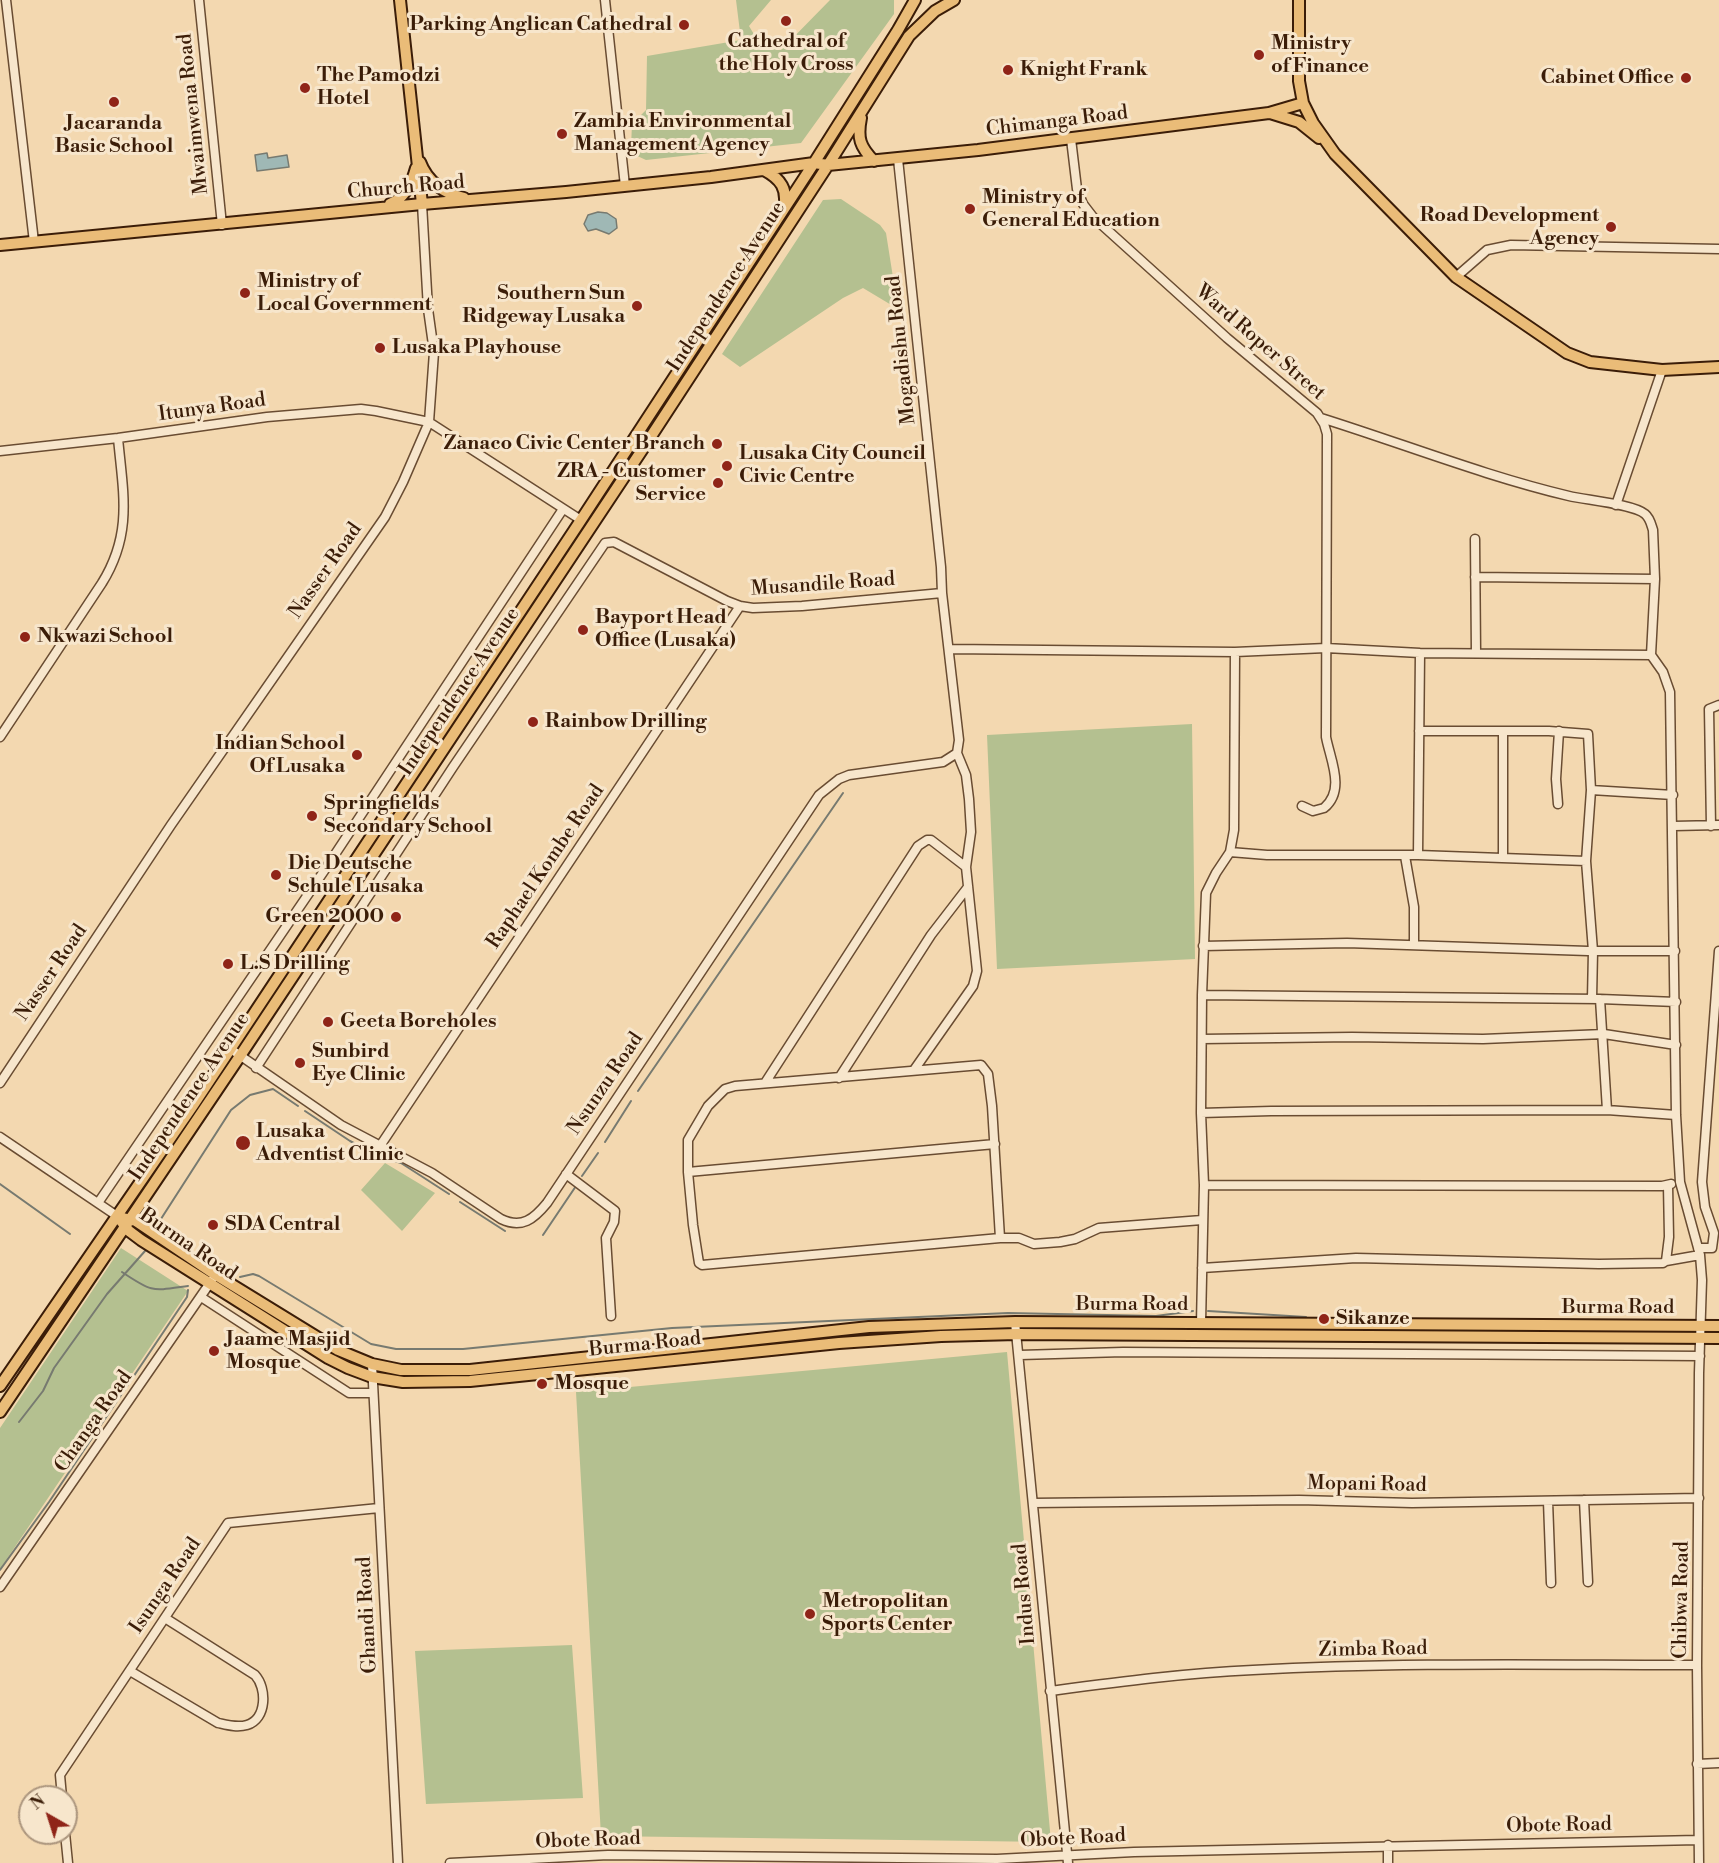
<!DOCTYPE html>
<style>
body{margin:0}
#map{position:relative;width:1719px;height:1863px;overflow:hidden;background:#f3d8b0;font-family:"Libre Bodoni",serif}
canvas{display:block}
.north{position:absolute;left:18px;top:1785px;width:60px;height:60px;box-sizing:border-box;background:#f7e6cc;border:2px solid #ac967e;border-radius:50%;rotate:321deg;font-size:16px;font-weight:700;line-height:24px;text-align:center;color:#3b1d08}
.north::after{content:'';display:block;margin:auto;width:21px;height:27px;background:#8f2418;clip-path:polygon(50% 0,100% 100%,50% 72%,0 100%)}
</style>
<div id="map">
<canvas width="1719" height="1863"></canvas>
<div class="north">N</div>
</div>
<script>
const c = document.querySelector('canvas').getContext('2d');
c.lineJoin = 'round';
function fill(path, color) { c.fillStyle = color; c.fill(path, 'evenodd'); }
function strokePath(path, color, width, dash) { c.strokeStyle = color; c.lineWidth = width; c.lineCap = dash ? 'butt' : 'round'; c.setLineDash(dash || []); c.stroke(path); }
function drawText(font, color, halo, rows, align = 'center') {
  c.font = font + ' "Libre Bodoni",serif'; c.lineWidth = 6; c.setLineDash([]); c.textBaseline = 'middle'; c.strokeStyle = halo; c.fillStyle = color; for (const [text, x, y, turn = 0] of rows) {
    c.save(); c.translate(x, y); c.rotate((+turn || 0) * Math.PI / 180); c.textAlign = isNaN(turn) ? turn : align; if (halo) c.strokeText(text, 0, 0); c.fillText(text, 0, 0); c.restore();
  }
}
const green = new Path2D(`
 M736,0H771L749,26L761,46L781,50L830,0H894V14L801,143L646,160L633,154L631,147L632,124L646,110L647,56L741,40Z
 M841,199L880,225L886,233L898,309L863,288L843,298L740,367L722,354L823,200Z
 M1192,724L1195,959L997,969L987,735Z
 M385,1163L435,1193L402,1231L361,1190Z
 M121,1248L188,1291L0,1569V1428Z
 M1007,1352L1051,1842L601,1836L576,1392Z
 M572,1645L583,1798L426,1804L415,1651Z`);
const water = new Path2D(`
 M267,153L268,158L287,155L289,167L257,171L255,155Z
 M598,212L607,213L616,219L617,228L609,234L596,229L588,231L584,224L588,215Z`);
const stream = new Path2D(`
 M638,1091L843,793
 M305,1111L350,1141L378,1156
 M605,1142L631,1101
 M385,1158L401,1163L449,1194
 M582,1176L598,1153
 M0,1184L70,1234
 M460,1202L505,1231
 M159,1222L231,1110L250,1095L273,1089L298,1106
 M543,1235L576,1186
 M122,1272C153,1293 152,1291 188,1286
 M240,1277L253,1274L259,1276L371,1344L396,1349H463L672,1328L1008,1313L1156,1316L1193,1311
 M1208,1311L1306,1317
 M19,1422L43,1391L54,1368L107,1294L145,1251
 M0,1570L49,1502L187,1297L188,1290`);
const minor = new Path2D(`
 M6,0L34,242
 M199,0L222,225
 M605,0L625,186
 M1071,139L1077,189L1083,204L1093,217L1227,338L1317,413L1324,424L1327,434L1326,737C1330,759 1346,790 1324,808L1313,811L1302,806
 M898,159L941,567L942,593L959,740L957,753
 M1456,277L1487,250L1511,245L1719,249
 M1321,418C1404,444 1485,476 1569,496C1586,500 1633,504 1645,514C1650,518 1651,524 1653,530L1655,579L1651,655
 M0,451L118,438L267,417L361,409L376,411L429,422L581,520
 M1616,505L1662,370
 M1475,539L1476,653
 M1475,577L1655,579
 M950,649L1235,652L1326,648L1420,653L1651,655L1663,672L1670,692L1676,1115L1680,1182L1700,1255L1702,1280L1699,1373L1697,1665L1699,1863
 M1419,731H1549L1588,734L1591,790L1586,861L1593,951L1592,999
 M1503,732V858
 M0,737L102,583C133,533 123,493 118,438
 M1591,790L1673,795
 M1558,804L1556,779L1559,731
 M1674,826L1719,825
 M1711,826L1709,709L1719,705
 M1230,852L1267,855H1418L1586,861
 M1418,855L1420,653
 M1405,856L1414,907V944
 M1203,946L1347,943L1588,951H1675
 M1202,995L1600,999L1676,1002
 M1600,999L1607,1110
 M1202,1039L1352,1037L1483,1039L1604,1034L1676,1045
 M235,1052L341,1125L432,1173L501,1219C522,1229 534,1219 547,1203L819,795L839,779L849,775L943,762L957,753
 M256,1068L453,767L605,543L614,542L727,601L740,606L753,608L802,606L942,593
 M914,1070L973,986L977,971L966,867L971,832L969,799L966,775L957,753
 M839,1078L931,935L968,887
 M0,1083L171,825L385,517L403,482L429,422L434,352L428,309L422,204
 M765,1083L918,846L927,840H931L966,867
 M1201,1113L1271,1111L1607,1110L1676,1115
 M0,1137L117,1216
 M380,1146L740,606
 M688,1172L995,1144
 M566,1174L615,1211L614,1222L606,1238L611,1316
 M1204,1185L1662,1186L1671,1184
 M98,1203L324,871L563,509
 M1000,1238L992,1106L988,1074L981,1065L735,1086L725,1089L708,1106L688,1140V1172L693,1225L699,1263L702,1265L1000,1238H1019L1034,1244L1060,1242L1075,1239L1099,1228L1202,1220
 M1698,1248H1712L1714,1233L1705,1207L1702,1182L1719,951
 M1666,1261L1700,1255
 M1202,1268L1356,1258L1599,1264L1663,1263L1666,1261L1669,1237L1668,1185
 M201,1297L349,1393H373
 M1015,1322L1068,1863
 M1201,1323L1204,1185L1201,1113L1202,995L1206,893L1216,873L1230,852L1234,830L1235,652
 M1020,1355L1123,1352L1700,1356
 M372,1364L398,1863
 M1584,1500L1588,1582
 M1548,1501L1551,1583
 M1033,1503L1299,1500L1412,1503L1699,1498
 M0,1587L212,1280
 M130,1671L218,1723C227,1725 237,1728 247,1725C267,1719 267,1688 255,1675L165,1618
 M1050,1691C1118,1682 1185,1673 1253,1670C1401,1662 1549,1665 1697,1665
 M1697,1764L1719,1763
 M62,1797L60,1775L228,1523L379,1508
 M65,1833L68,1863
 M1388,1845V1863
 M450,1863L608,1855L997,1859L1134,1852L1698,1840`);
const major = new Path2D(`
 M400,0L422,204
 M1299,0V81L1303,103L1313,123L1335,154L1456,277L1567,353L1590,362L1662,370L1719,367
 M1270,113L1299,122L1319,138
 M861,118C857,138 860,147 874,161
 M420,162C427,181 444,194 464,198
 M764,170C781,179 788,189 784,209
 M390,204C405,198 412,183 416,168
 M0,245L422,204L566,192L711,177L814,163L828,165L978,150L1269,113L1303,103
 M123,1218L136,1221L216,1275L338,1350L372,1364L401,1370H470L869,1327L1015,1322L1719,1326
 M121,1221L129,1231L141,1240L328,1358L348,1368L372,1377L403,1382L470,1381L839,1343L941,1336L1017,1334L1719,1338
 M0,1386L194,1104L581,520L814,163L898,30L915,0
 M0,1412L240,1056L650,438L828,165L909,36L935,11L954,0`);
const markers = [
 [786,21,6,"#8f2418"],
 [684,25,6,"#8f2418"],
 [1259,55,6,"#8f2418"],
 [1008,70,6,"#8f2418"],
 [1686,78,6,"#8f2418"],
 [305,88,6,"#8f2418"],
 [114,102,6,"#8f2418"],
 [562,134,6,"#8f2418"],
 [970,209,6,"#8f2418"],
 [1611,227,6,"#8f2418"],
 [245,293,6,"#8f2418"],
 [637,306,6,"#8f2418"],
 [380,348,6,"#8f2418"],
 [717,444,6,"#8f2418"],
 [727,466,6,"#8f2418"],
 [718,483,6,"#8f2418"],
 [583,630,6,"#8f2418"],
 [25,637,6,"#8f2418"],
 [533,722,6,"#8f2418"],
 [357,755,6,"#8f2418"],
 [312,816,6,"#8f2418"],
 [276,875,6,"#8f2418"],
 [396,917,6,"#8f2418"],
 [228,964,6,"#8f2418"],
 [328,1022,6,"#8f2418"],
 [300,1063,6,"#8f2418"],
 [243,1143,8,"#8f2418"],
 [213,1225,6,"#8f2418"],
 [1324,1319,6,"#8f2418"],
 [214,1351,6,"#8f2418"],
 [542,1384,6,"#8f2418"],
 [810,1614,6,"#8f2418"]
];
const poiNames = [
 ["Parking Anglican Cathedral",672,25,"right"],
 ["Cathedral of",786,42,"center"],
 ["the Holy Cross",786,65,"center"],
 ["Ministry",1271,44],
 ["of Finance",1271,67],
 ["Knight Frank",1020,70],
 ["The Pamodzi",317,76],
 ["Hotel",317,99],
 ["Cabinet Office",1674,78,"right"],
 ["Zambia Environmental",574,122],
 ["Management Agency",574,145],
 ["Jacaranda",114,124,"center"],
 ["Basic School",114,147,"center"],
 ["Ministry of",982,198],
 ["General Education",982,221],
 ["Road Development",1599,216,"right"],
 ["Agency",1599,239,"right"],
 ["Ministry of",257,282],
 ["Local Government",257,305],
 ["Southern Sun",625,294,"right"],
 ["Ridgeway Lusaka",625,317,"right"],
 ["Lusaka Playhouse",392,348],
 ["Zanaco Civic Center Branch",705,444,"right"],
 ["Lusaka City Council",739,454],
 ["Civic Centre",739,477],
 ["ZRA - Customer",706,472,"right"],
 ["Service",706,495,"right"],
 ["Bayport Head",595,618],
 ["Office (Lusaka)",595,641],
 ["Nkwazi School",37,637],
 ["Rainbow Drilling",545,722],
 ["Indian School",345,744,"right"],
 ["Of Lusaka",345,767,"right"],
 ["Springfields",324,804],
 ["Secondary School",324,827],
 ["Die Deutsche",288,864],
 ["Schule Lusaka",288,887],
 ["Green 2000",384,917,"right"],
 ["L.S Drilling",240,964],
 ["Geeta Boreholes",340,1022],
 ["Sunbird",312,1052],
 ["Eye Clinic",312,1075],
 ["Lusaka",256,1132],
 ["Adventist Clinic",256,1155],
 ["SDA Central",225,1225],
 ["Sikanze",1336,1319],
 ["Jaame Masjid",226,1340],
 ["Mosque",226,1363],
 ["Mosque",554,1384],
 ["Metropolitan",822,1602],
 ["Sports Center",822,1625]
];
const streetNames = [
 ["Mwaimwena Road",194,114,-96],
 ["Chimanga Road",1057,122,-7],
 ["Church Road",406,188,-5],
 ["Independence Avenue",727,287,-57],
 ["Ward Roper Street",1260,343,41],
 ["Mogadishu Road",902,350,-96],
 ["Itunya Road",212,408,-8],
 ["Nasser Road",326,571,-55],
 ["Musandile Road",823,585,-4],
 ["Independence Avenue",460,692,-56],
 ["Raphael Kombe Road",546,867,-56],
 ["Nasser Road",52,973,-56],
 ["Nsunzu Road",606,1084,-56],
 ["Independence Avenue",190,1097,-56],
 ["Burma Road",188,1245,34],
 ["Burma Road",1132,1305],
 ["Burma Road",1618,1308],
 ["Burma Road",645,1345,-6],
 ["Changa Road",94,1422,-55],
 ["Mopani Road",1367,1485,1],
 ["Isunga Road",166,1586,-56],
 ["Indus Road",1025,1594,-95],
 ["Chibwa Road",1682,1600,-89],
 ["Ghandi Road",368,1615,-93],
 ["Zimba Road",1373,1650,-1],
 ["Obote Road",1559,1826,-1],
 ["Obote Road",1073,1839,-3],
 ["Obote Road",588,1841,-2]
];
fill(green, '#b4c090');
fill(water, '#9fb8b5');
strokePath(water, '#777a70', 1.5);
strokePath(stream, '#777a70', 2);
strokePath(minor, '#694c32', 11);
strokePath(major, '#3b1d08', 14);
strokePath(minor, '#f7e6cc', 8);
strokePath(major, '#eabc78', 10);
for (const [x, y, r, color] of markers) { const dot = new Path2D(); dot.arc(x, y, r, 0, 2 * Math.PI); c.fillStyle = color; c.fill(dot); strokePath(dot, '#f7e6cc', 2); }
drawText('bold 20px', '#3b1d08', '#f7e6cc', poiNames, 'left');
drawText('20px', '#3b1d08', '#f7e6cc', streetNames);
</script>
